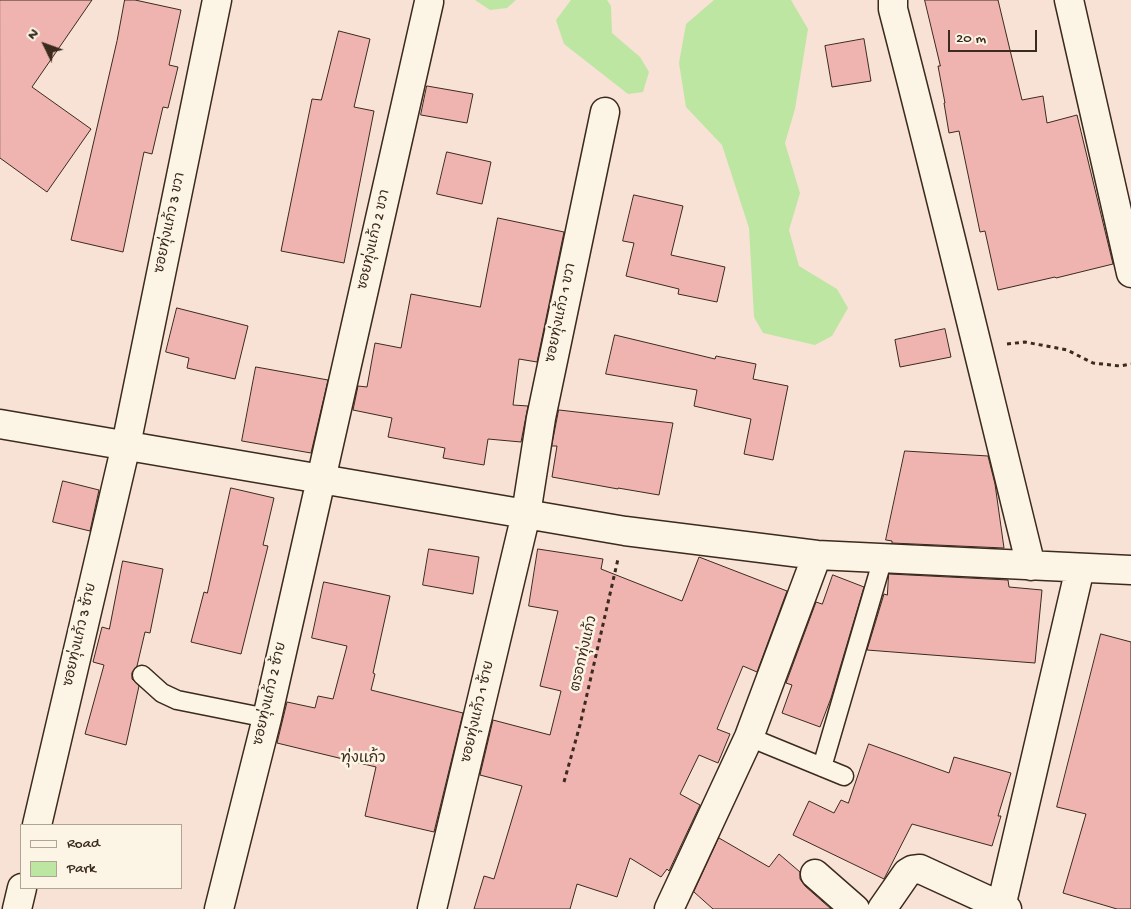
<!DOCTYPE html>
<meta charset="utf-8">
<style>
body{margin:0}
#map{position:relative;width:1131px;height:909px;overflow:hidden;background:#f8e2d5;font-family:"Gochi Hand",sans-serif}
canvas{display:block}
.legend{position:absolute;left:20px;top:824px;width:162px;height:65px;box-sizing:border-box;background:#fcf5e5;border:1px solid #afa495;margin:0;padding:6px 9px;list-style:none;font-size:15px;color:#3b2a1e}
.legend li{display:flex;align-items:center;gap:10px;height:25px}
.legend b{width:25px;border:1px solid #afa495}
.north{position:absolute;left:20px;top:20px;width:50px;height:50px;-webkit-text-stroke:4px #fcf5e5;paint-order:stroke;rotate:312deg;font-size:14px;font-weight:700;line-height:20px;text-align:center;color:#3b2a1e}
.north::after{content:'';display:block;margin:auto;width:18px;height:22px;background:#3b2a1e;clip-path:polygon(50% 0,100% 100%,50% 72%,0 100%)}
.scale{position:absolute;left:948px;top:30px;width:89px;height:22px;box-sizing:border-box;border:2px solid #3b2a1e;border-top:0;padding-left:6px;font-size:15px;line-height:18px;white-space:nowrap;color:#3b2a1e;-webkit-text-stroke:4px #fcf5e5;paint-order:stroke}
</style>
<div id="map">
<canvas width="1131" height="909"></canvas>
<ul class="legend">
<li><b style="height:6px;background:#fcf5e5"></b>Road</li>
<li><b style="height:14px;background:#bde6a2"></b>Park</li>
</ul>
<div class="north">N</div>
<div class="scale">20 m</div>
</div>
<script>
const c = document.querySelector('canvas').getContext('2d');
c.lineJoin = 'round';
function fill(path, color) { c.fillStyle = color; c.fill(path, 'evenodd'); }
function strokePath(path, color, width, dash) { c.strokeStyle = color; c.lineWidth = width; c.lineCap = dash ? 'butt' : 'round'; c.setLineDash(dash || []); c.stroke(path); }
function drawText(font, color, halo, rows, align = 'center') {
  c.font = font + ' "Gochi Hand","Playpen Sans Thai",sans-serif'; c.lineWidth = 5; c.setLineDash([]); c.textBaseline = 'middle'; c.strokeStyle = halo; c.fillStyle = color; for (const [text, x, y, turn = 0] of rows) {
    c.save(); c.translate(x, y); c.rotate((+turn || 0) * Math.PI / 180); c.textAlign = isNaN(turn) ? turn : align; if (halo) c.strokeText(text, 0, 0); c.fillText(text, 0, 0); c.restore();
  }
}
const green = new Path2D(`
 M475,0H516L507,8L490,10Z
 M571,0H607L611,6L612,33L640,57L649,72L643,92L628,94L564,44L556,20Z
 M714,0H791L808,29L795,109L785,143L800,193L789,230L799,266L837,289L848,308L832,336L815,345L763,333L754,317L749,228L722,145L686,107L679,63L686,24Z`);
const building = new Path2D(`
 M0,0H92L32,87L91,129L47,192L0,158Z
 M125,0H135L181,10L169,65L178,67L168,108L163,107L152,154L144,152L123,252L71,240L117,41Z
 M925,0H998L1022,100L1043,96L1047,123L1077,115L1113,264L1056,278L1055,277L998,290L985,231L980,232L959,131L949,133L944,103H945L938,66H940Z
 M339,31L370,39L354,107L374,111L344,263L281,251L312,99L321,100Z
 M864,39L871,81L832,87L825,46Z
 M427,86L473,94L467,123L421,115Z
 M447,152L491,162L482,204L437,194Z
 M634,195L683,206L671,255L725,267L717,302L678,294L679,289L626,276L634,243L623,241Z
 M498,218L564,232L537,362L519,359L513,405L528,406L521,442L488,439L484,465L443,458L445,448L388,437L392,418L353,410L358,386L367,387L375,343L401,348L411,294L480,307Z
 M177,308L248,326L235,379L187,368L189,358L166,352Z
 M945,329L951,357L900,367L895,340Z
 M615,335L715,359L716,356L756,364L753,379L788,386L773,460L744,454L751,419L694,406L697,390L606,374Z
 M256,367L328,380L311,453L242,441Z
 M559,410L673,423L659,495L618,488V489L552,477L557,446H552Z
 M905,451L988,456L995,484L1004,548L892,543V541L886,540Z
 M63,481L99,490L90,531L53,522Z
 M231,488L274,498L263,545L268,546L241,654L191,642L204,592L207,593Z
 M429,549L479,557L473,594L423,585Z
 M538,549L603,559L601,569L682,601L699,557L787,591L757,672L743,666L717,729L730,734L718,763L699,755L680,794L700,805L669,871L667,869L661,877L630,858L617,897L577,884L570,909H474L484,876L494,879L522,786L480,775L493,720L550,735L561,691L540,686L558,611L529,606Z
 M123,561L163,569L150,633L145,632L137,666L132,673V679L139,686L126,745L85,734L104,665L93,662L102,627L109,629Z
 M889,574L1008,580L1009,587L1042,590L1035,663L867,650L884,594L887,595Z
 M833,575L864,587L831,698L820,727L782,713L792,685L786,683L816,602L822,604Z
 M324,582L390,596L373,673L375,674L371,690L463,713L434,832L365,816L376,767L277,743L287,702L315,708L318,696L333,699L347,646L312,638Z
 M1101,634L1131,642V909H1117L1063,893L1086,814L1057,807Z
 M869,744L949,773L954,757L1011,773L998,816H1001L992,846L912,824L884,879L793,835L809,801L834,813L841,800L848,803Z
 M719,838L769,867L779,854L800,872V879L805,886L831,909H713L694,892Z`);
const path = new Path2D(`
 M1007,344L1025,342L1067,350L1093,363L1120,366L1131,364
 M564,782L580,725L618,559`);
const service = new Path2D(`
 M142,675L162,693L177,700L267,718
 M749,737L844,776
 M822,767L883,558`);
const minor = new Path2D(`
 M893,0V9C941,194 985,380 1031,566
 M1069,0L1131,273
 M0,424L625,531L817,555L1131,570
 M37,825L126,445L217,0
 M815,874L855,909
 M1001,907L1080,568
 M17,909L22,888
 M219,909L267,718L429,2
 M432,909L526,514L541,418L605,112
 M669,909L749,737L817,555
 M882,909L907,873L912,870L920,869L1007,909`);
const streetNames = [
 ["ซอยทุ่งแก้ว 3 ขวา",171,223,-78],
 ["ซอยทุ่งแก้ว 2 ขวา",375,240,-77],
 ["ซอยทุ่งแก้ว 1 ขวา",562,313,-78],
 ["ซอยทุ่งแก้ว 3 ซ้าย",81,635,-77],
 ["ตรอกทุ่งแก้ว",585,654,-77],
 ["ซอยทุ่งแก้ว 2 ซ้าย",271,694,-77],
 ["ซอยทุ่งแก้ว 1 ซ้าย",479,712,-77]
];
const neighbourhoodNames = [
 ["ทุ่งแก้ว",363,760]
];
fill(green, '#bde6a2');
fill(building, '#f0b4b0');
strokePath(building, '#3b2a1e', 1);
strokePath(service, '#3b2a1e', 21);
strokePath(minor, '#3b2a1e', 31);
strokePath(path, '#3b2a1e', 3, [4, 4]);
strokePath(service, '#fcf5e5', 18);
strokePath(minor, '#fcf5e5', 28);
drawText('14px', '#3b2a1e', '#fcf5e5', streetNames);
drawText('15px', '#3b2a1e', '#fcf5e5', neighbourhoodNames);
</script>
